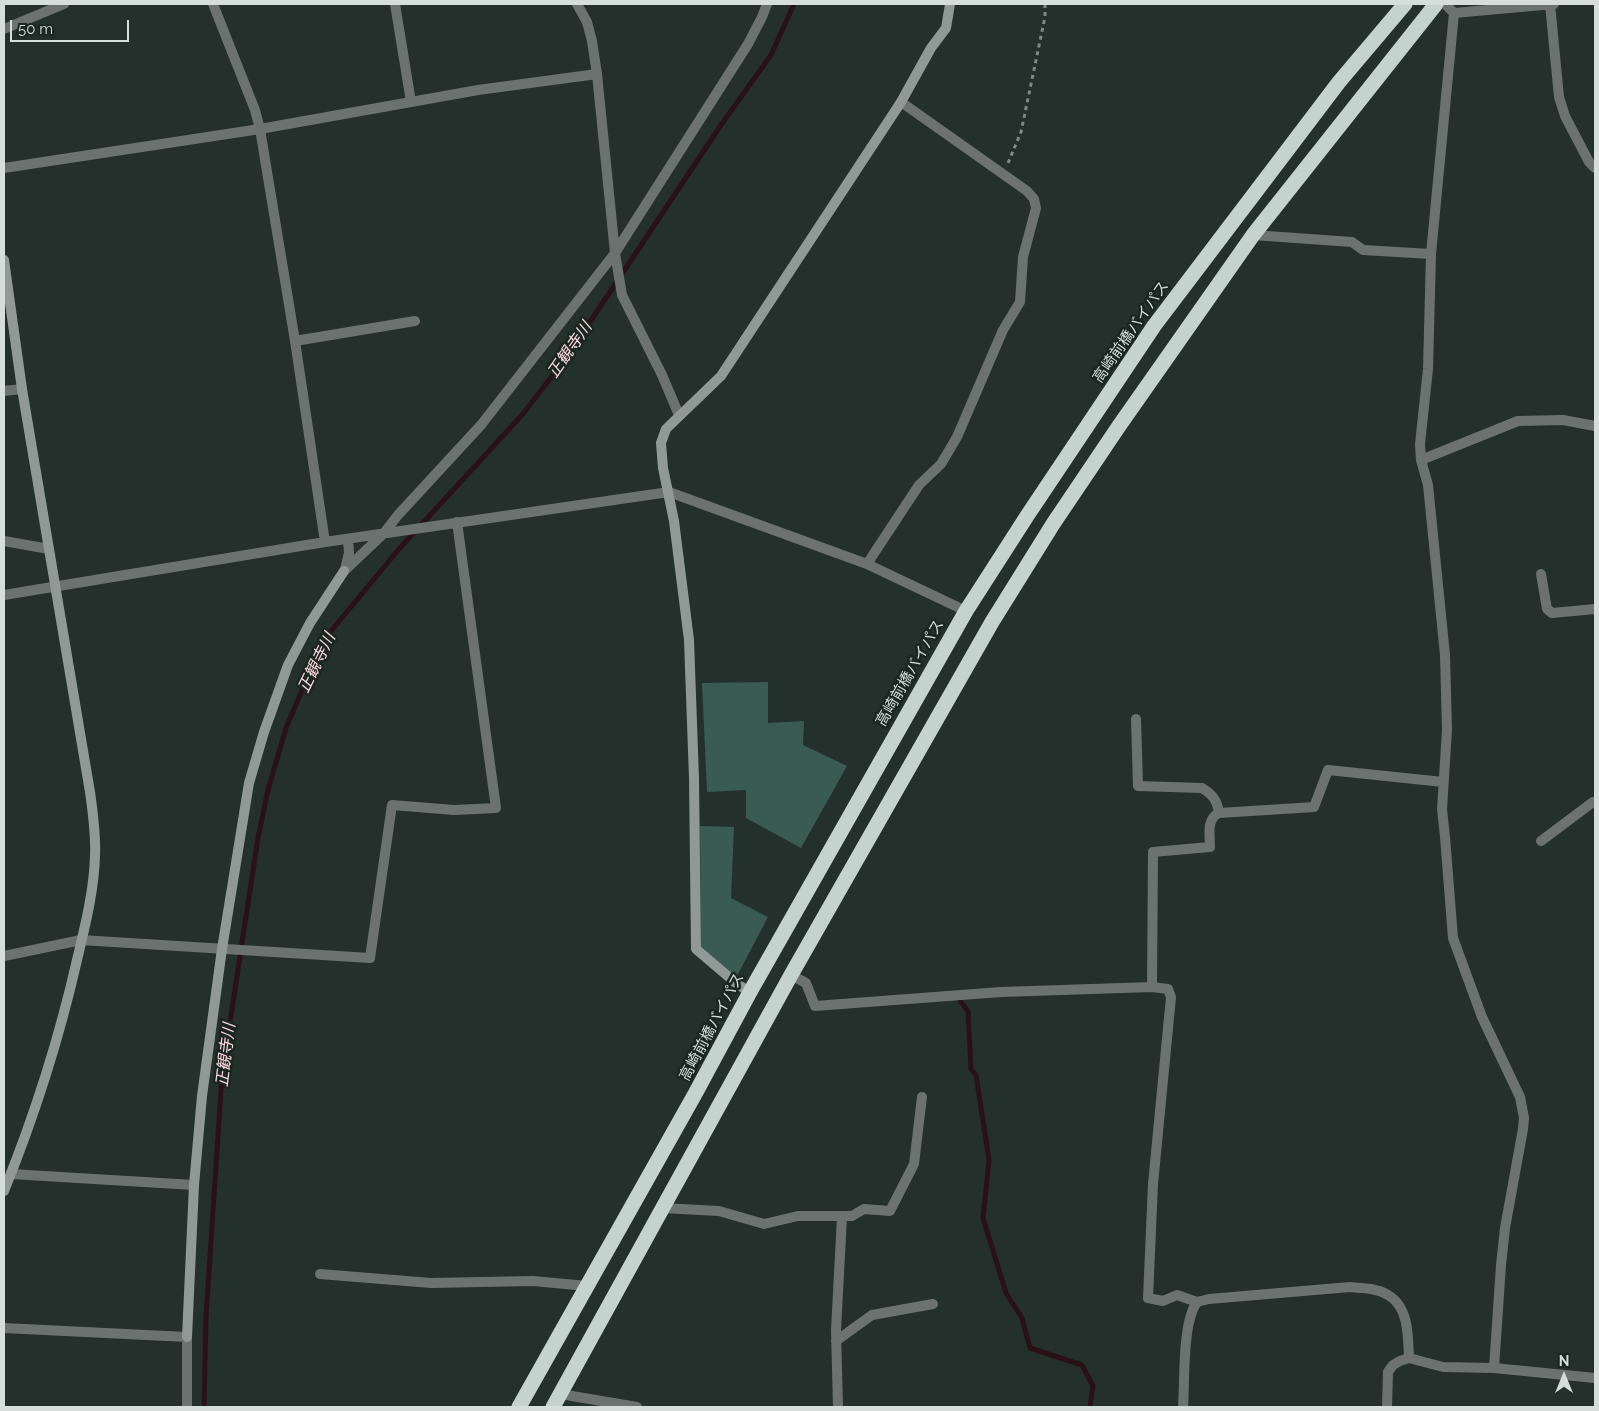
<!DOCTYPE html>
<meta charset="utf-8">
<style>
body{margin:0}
#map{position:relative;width:1599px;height:1411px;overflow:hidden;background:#24302c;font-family:Raleway,sans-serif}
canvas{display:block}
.frame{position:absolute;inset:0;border:5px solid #d6dedb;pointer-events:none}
.north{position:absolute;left:1539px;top:1351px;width:50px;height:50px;-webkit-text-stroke:4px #1a2622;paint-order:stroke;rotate:0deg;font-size:14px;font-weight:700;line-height:20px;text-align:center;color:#d6dedb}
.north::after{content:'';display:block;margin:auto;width:18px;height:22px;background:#d6dedb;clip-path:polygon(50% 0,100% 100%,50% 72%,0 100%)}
.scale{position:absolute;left:10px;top:20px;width:119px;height:22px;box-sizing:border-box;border:2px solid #d6dedb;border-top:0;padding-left:6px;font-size:15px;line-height:18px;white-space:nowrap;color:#d6dedb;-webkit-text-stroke:4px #1a2622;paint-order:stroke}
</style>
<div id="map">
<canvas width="1599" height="1411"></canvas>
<div class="frame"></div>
<div class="north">N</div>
<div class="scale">50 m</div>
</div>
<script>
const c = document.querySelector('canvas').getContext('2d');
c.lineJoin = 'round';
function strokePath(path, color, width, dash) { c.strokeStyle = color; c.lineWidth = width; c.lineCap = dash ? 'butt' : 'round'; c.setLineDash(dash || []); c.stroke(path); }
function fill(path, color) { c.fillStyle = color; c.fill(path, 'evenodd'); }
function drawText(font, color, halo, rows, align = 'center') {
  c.font = font + ' Raleway,"Noto Sans JP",sans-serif'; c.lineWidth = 5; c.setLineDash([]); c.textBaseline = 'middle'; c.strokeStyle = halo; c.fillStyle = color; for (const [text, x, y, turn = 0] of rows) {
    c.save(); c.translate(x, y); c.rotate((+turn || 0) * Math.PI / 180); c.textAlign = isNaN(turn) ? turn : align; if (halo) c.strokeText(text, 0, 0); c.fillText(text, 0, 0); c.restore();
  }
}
const stream = new Path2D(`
 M960,1001L968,1011L971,1069L976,1075L989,1160L983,1218L1006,1293L1022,1318L1030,1348L1082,1365L1093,1386L1090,1407
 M204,1407L206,1317L222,1075L258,838L268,790L286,728L306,681L331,631L399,549L522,415L566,358L721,125L771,55L794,4`);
const building = new Path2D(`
 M768,682V723L804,721L803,745L847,766L801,848L746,818V790L707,792L702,683Z
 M700,826L734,827L731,898L768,917L736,978L701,947Z`);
const path = new Path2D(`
 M1008,163L1021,132L1045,17V4`);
const street = new Path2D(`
 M213,4L255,110L260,129L295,341L325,542
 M395,4L411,102
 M577,4L587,22L592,41L597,74L615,253L622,295L662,375L679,415
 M1445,4L1454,13L1554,4
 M1550,4L1559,97L1565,116L1589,162L1595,168
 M1454,13L1431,254L1428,369L1420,444L1421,460L1428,485L1445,655L1447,730L1442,809L1445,837L1453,938L1482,1017L1520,1097L1524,1118L1523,1129L1505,1228L1501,1265L1494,1368
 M4,29L64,4
 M4,168L260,129L478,90L597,74
 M1253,235L1352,242L1363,250L1431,254
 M295,341L415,321
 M4,391L22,389
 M1421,460L1518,421L1563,420L1595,426
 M4,541L49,549
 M867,564L919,485L941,464L957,437L1003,330L1020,302L1023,257L1036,208L1034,199L1027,191L901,102
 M345,570L349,553L348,539
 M344,571L384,533L398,515L481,425L615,253L748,44L762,17L767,4
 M1541,574L1547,609L1552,613L1595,609
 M4,595L325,542L669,492L867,564L966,611
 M1136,719L1138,786L1202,788C1213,795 1217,800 1219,813
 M1541,841L1593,802H1595
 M4,956L81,940L370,958L392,805L454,810L496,808L457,522
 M791,975L806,983L815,1006L1001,992L1152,987L1168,989L1171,997L1153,1184L1148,1298L1163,1301L1177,1295L1197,1302
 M1152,987L1153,852L1210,847C1210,835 1206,819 1219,813L1314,807L1328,770L1443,782
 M11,1174L194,1185
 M662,1208L719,1211L764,1224L798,1216H852L864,1209L890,1211L914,1164L922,1097
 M320,1274L431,1283L533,1281L587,1286
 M4,1328L187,1337V1407
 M836,1341L872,1315L933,1304
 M560,1394L637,1407
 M838,1407L836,1330L842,1217
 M1183,1407C1185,1380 1182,1323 1197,1302L1209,1299L1350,1287C1362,1288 1377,1288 1388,1295C1409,1307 1408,1336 1409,1358
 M1387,1407L1388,1372L1393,1365L1400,1361L1409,1358L1443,1367L1494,1368L1595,1378`);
const secondary = new Path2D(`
 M4,260L22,389L90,792C93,813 96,834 95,856C94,891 85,926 77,960C59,1039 34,1117 4,1191
 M750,992L737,984L696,949L694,778L689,640L674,521L663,468L661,443L666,429L721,376L901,102L931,48L946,28L950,4
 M187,1337L194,1185L202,1096L222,949L249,783L264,732L288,665L310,623L344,571`);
const highway = new Path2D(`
 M519,1407L695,1094L750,992L966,611L1027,516L1154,326L1339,82L1405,4
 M553,1407L791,975L992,622L1053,524L1119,426L1253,235L1436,4`);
const streetNames = [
 ["高崎前橋バイパス",1131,332,-55],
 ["高崎前橋バイパス",910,673,-60],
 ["高崎前橋バイパス",712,1027,-62]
];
const waterNames = [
 ["正観寺川",570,350,-55],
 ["正観寺川",317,663,-64],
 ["正観寺川",226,1055,-83]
];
strokePath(stream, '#2a1117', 5);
fill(building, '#395b51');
strokePath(path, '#7e8884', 3, [4, 4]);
strokePath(street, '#6c7270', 10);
strokePath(secondary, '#909996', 10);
strokePath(highway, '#c4d3cd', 15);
drawText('15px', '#d6dedb', '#1a2622', streetNames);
drawText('italic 16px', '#ffd8e0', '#1a2622', waterNames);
</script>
